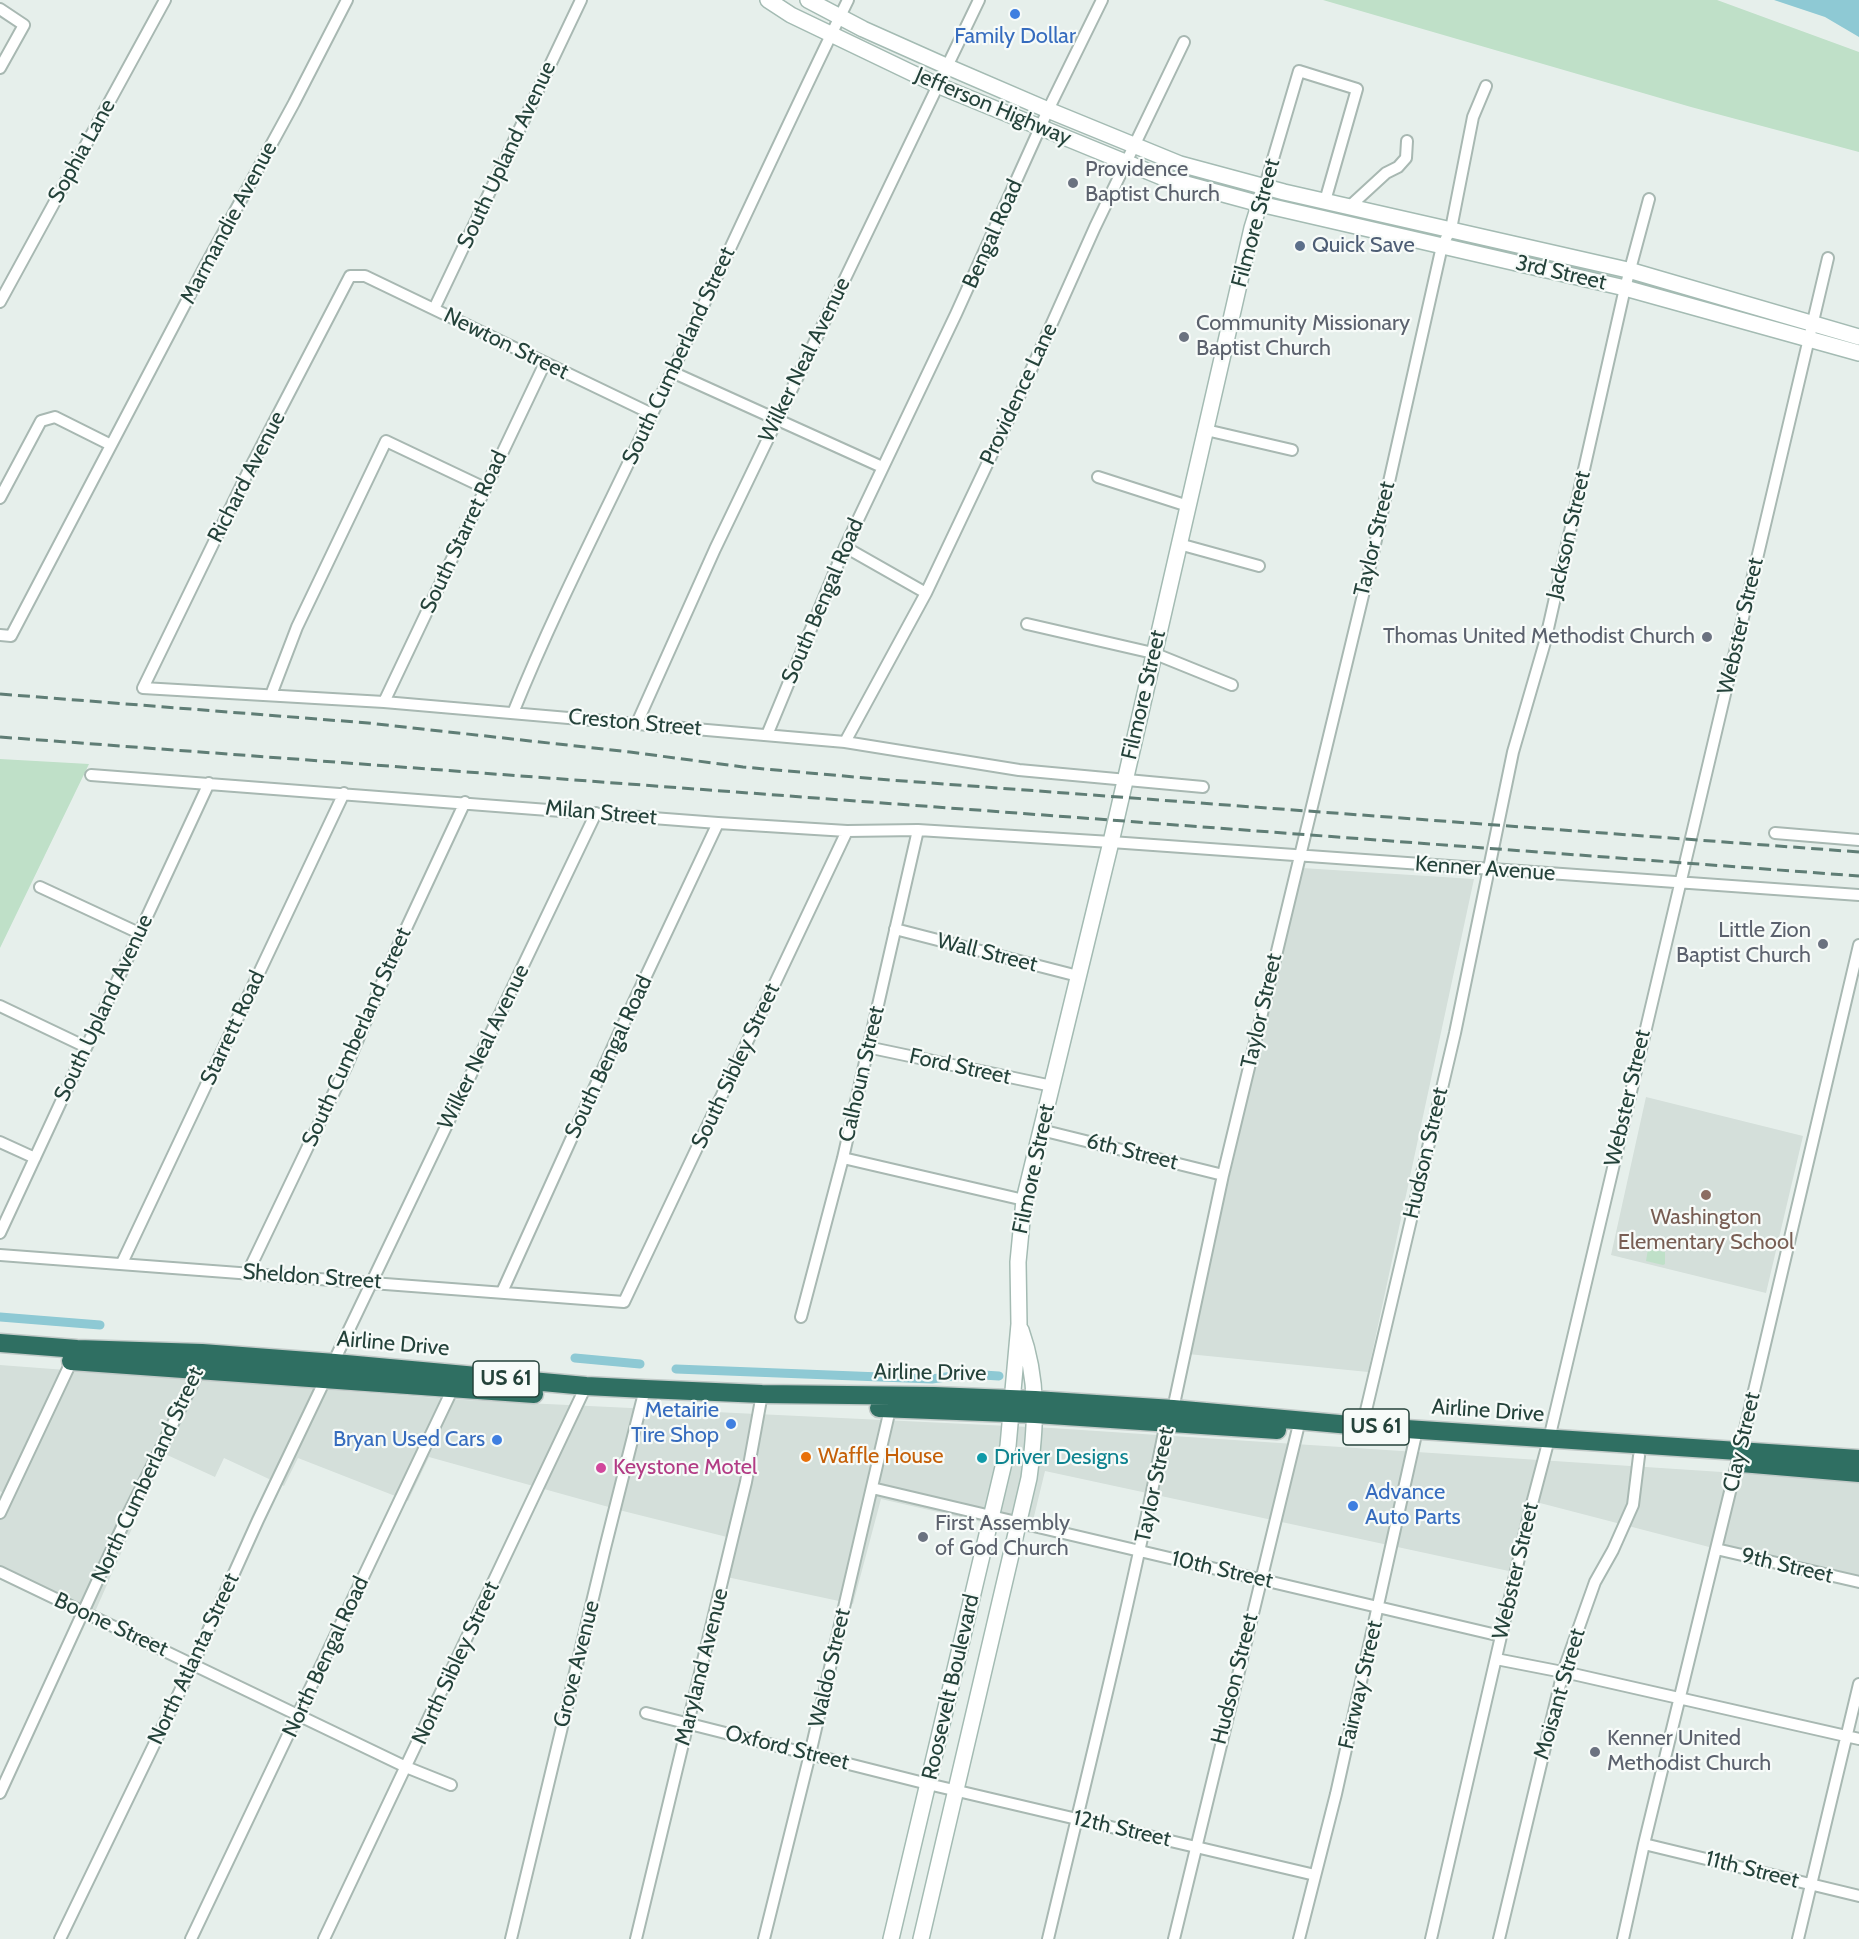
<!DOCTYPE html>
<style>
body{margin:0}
canvas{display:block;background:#e6efeb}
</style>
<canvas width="1859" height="1939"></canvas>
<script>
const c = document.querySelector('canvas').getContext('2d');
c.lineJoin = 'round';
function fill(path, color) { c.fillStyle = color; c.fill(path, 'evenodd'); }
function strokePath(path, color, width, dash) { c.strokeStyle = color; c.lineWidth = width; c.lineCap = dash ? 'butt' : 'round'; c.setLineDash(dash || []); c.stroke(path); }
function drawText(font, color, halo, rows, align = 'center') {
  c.font = font + ' Cabin,sans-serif'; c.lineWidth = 4.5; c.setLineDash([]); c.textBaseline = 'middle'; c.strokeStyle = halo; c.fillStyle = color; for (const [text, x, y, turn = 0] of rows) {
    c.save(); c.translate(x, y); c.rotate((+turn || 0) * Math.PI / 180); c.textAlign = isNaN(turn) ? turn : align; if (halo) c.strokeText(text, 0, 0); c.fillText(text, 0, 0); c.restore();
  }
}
const built = new Path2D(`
 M1302,868L1474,879L1368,1372L1188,1354Z
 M1646,1097L1803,1136L1766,1293L1611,1255Z
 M0,1365L463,1400L1051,1428L1859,1481V1586L1540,1503L1518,1573L1045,1471L1030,1533L881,1499L853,1604L722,1576L731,1538L623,1511L429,1457L408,1501L298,1458L284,1486L224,1458L215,1477L165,1454L90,1623L0,1579V1499L3,1493L0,1491Z`);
const green = new Path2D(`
 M1323,0H1717L1859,52V152L1691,107Z
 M0,759L89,764L0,948Z
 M1648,1249L1665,1252V1264L1663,1265L1646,1261Z`);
const water = new Path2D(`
 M1774,0H1859V37L1825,17Z`);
const canal = new Path2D(`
 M0,1317L100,1325
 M575,1358L640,1364
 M676,1369L932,1379L966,1374L999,1376`);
const street = new Path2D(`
 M0,9L24,25L0,68
 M1265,186L1299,71L1357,89L1325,201
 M1349,207L1386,173L1398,167L1406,158L1407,141
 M0,302L165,0
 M434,309L581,0
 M672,372L882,467
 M652,414L365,276H350L248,472L143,688L384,702L845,742L1019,770L1203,787
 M1206,430L1292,450
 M1098,477L1188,506
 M0,498L41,421L55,417L111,445
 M1179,544L1259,566
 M845,547L926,593
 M1027,624L1153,653L1232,685
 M0,635L11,636L204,268L294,103L347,0
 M271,695L297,627L386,441L485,488
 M384,702L545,363
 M513,713C554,611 605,513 652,414C718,276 781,137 848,0
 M637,723L715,549L979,0
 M767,735L845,547L956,314L1048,110L1102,0
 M845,742L926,593L1019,397L1095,227L1184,42
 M91,775L718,823L847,831L918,830L1111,842L1859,895
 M1775,833L1859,840
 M40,887L139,933
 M895,929L1078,976
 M0,1006L86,1047
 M867,1047L1052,1086
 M1041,1130L1223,1175
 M0,1142L35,1158
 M843,1158L1024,1200
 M0,1233L209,783
 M0,1255L624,1302L847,831
 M122,1263L344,793
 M248,1272L347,1065L397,948L465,802
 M502,1292L621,1029L718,823
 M801,1317L843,1158L918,830
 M1360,1436L1455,1033L1513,752L1545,642L1625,288L1649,199
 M872,1488L1501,1636
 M0,1513L74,1356
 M1716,1549L1859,1582
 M0,1572L406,1767L451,1785
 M1496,1659L1573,1674L1859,1739
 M646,1713L928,1784L1315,1875
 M0,1793L129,1512L201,1367
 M1644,1844L1859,1896
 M60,1939L193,1664L258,1520L596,813
 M191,1939L454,1386
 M324,1939L586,1386
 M511,1939L605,1548L645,1389
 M636,1939L746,1482L762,1394
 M764,1939L810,1754L891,1405
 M1048,1939C1089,1767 1132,1596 1166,1422L1173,1409L1223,1175L1371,562L1442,246L1451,229L1473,117L1486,86
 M1174,1939L1300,1420
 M1299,1939L1336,1794L1417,1430
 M1431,1939L1529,1515L1549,1439L1828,258
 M1499,1939L1563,1672L1595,1582L1613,1550L1633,1505L1639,1456
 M1623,1939L1644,1844L1737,1463L1859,945
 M1798,1939L1859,1684`);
const secondary = new Path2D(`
 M768,0L791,15L937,85L1164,178L1260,204L1625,288L1859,353
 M808,0L863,29L946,66L1048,110L1180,164L1284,192L1632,271L1859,337
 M891,1939L1008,1446L1019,1324L1018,1262L1024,1200L1111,842L1252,228L1265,186
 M921,1939L1029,1478C1036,1425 1039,1381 1021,1330`);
const highway = new Path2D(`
 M0,1343L77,1349L202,1353L335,1363L586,1386L645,1389L762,1394L934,1396L1035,1400L1173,1409L1361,1426L1859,1459
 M71,1361L534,1394
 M879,1408L1035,1414L1277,1430
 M1741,1463L1859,1473`);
const rail = new Path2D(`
 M0,694L368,723L630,752L743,767L877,779L1859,852
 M0,737L1859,876`);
const markers = [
 [1015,14,6,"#3f7fe0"],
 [1073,183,6,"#6b7280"],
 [1300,246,6,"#5c6f8a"],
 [1184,337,6,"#6b7280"],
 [1707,637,6,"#6b7280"],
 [1823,944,6,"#6b7280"],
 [1706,1195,6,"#8d6e63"],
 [731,1424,6,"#3f7fe0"],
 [497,1440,6,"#3f7fe0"],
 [806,1457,6,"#e8710a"],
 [982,1458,6,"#0f9aa8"],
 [601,1468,6,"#d1479c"],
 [1353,1506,6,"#3f7fe0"],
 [923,1537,6,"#6b7280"],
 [1595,1752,6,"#6b7280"]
];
const shields = [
 [506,1379,66],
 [1376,1427,66]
];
const shieldNames = [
 ["US 61",506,1379],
 ["US 61",1376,1427]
];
const shopNames = [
 ["Family Dollar",1015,37,"center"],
 ["Metairie",719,1411],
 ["Tire Shop",719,1436],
 ["Bryan Used Cars",485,1440],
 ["Advance",1365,1493,"left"],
 ["Auto Parts",1365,1518,"left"]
];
const streetNames = [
 ["Jefferson Highway",993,107,23],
 ["Sophia Lane",82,151,-61],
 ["South Upland Avenue",507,155,-65],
 ["Marmandie Avenue",229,223,-62],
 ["Filmore Street",1256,223,-75],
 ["Bengal Road",993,234,-66],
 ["3rd Street",1561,273,13],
 ["Newton Street",506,344,26],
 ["South Cumberland Street",679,356,-65],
 ["Wilker Neal Avenue",805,360,-64],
 ["Providence Lane",1019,394,-65],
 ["Richard Avenue",247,477,-63],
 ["South Starret Road",464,532,-65],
 ["Jackson Street",1569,535,-77],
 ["Taylor Street",1375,539,-77],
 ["South Bengal Road",823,601,-67],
 ["Webster Street",1741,626,-77],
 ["Filmore Street",1144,695,-77],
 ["Creston Street",635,723,5],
 ["Milan Street",601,813,5],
 ["Kenner Avenue",1485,869,4],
 ["Wall Street",987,953,14],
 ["South Upland Avenue",104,1008,-65],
 ["Taylor Street",1262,1011,-77],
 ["Starrett Road",233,1028,-65],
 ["South Cumberland Street",357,1037,-66],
 ["Wilker Neal Avenue",484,1047,-64],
 ["South Bengal Road",609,1057,-65],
 ["South Sibley Street",736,1066,-65],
 ["Ford Street",960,1067,12],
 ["Calhoun Street",862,1074,-77],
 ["Webster Street",1628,1098,-77],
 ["6th Street",1132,1152,14],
 ["Hudson Street",1426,1153,-77],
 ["Filmore Street",1034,1169,-78],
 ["Sheldon Street",312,1277,4],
 ["Airline Drive",393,1344,5],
 ["Airline Drive",930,1373,1],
 ["Airline Drive",1488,1411,4],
 ["Clay Street",1742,1442,-77],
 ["North Cumberland Street",148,1475,-65],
 ["Taylor Street",1155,1485,-78],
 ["9th Street",1787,1566,13],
 ["10th Street",1222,1570,13],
 ["Webster Street",1516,1571,-77],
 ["Boone Street",111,1625,25],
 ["North Bengal Road",326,1657,-65],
 ["North Atlanta Street",194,1659,-65],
 ["North Sibley Street",456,1663,-65],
 ["Grove Avenue",577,1664,-76],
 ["Maryland Avenue",702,1667,-76],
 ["Waldo Street",830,1668,-77],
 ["Hudson Street",1235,1679,-76],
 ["Fairway Street",1361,1685,-77],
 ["Roosevelt Boulevard",951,1687,-77],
 ["Moisant Street",1560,1694,-74],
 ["Oxford Street",787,1748,14],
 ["12th Street",1122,1829,13],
 ["11th Street",1752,1870,14]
];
const worshipNames = [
 ["Providence",1085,170],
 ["Baptist Church",1085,195],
 ["Community Missionary",1196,324],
 ["Baptist Church",1196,349],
 ["Thomas United Methodist Church",1695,637,"right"],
 ["Little Zion",1811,931,"right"],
 ["Baptist Church",1811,956,"right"],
 ["First Assembly",935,1524],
 ["of God Church",935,1549],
 ["Kenner United",1607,1739],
 ["Methodist Church",1607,1764]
];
const serviceNames = [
 ["Quick Save",1312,246]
];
const educationNames = [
 ["Washington",1706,1218],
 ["Elementary School",1706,1243]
];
const foodNames = [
 ["Waffle House",818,1457]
];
const cultureNames = [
 ["Driver Designs",994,1458]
];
const hotelNames = [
 ["Keystone Motel",613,1468]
];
fill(built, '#d4dfda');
fill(green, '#bfe0c8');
fill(water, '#8ec9d4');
strokePath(canal, '#8ec9d4', 9);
strokePath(street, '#a8b8b2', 14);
strokePath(secondary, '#a4bbb3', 18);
strokePath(highway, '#c2cac8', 21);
strokePath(street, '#fff', 10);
strokePath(secondary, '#fff', 15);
strokePath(highway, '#2f6f62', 18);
strokePath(rail, '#5f7d75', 3, [12, 6]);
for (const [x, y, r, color] of markers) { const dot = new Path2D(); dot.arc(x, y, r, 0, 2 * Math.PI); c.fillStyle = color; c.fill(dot); strokePath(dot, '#f7fbf9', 2); }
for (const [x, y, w] of shields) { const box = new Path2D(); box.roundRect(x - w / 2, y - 18, w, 36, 4.5); c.fillStyle = '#f7fbf9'; c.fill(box); strokePath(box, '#24423a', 1.5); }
drawText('bold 21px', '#24423a', null, shieldNames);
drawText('22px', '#366cbe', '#f7fbf9', shopNames, 'right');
drawText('22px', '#24423a', '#f7fbf9', streetNames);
drawText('22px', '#5b616d', '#f7fbf9', worshipNames, 'left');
drawText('22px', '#4e5e75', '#f7fbf9', serviceNames, 'left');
drawText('22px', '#785e54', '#f7fbf9', educationNames);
drawText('22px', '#c56008', '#f7fbf9', foodNames, 'left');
drawText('22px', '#0d838f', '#f7fbf9', cultureNames, 'left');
drawText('22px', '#b23c85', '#f7fbf9', hotelNames, 'left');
</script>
